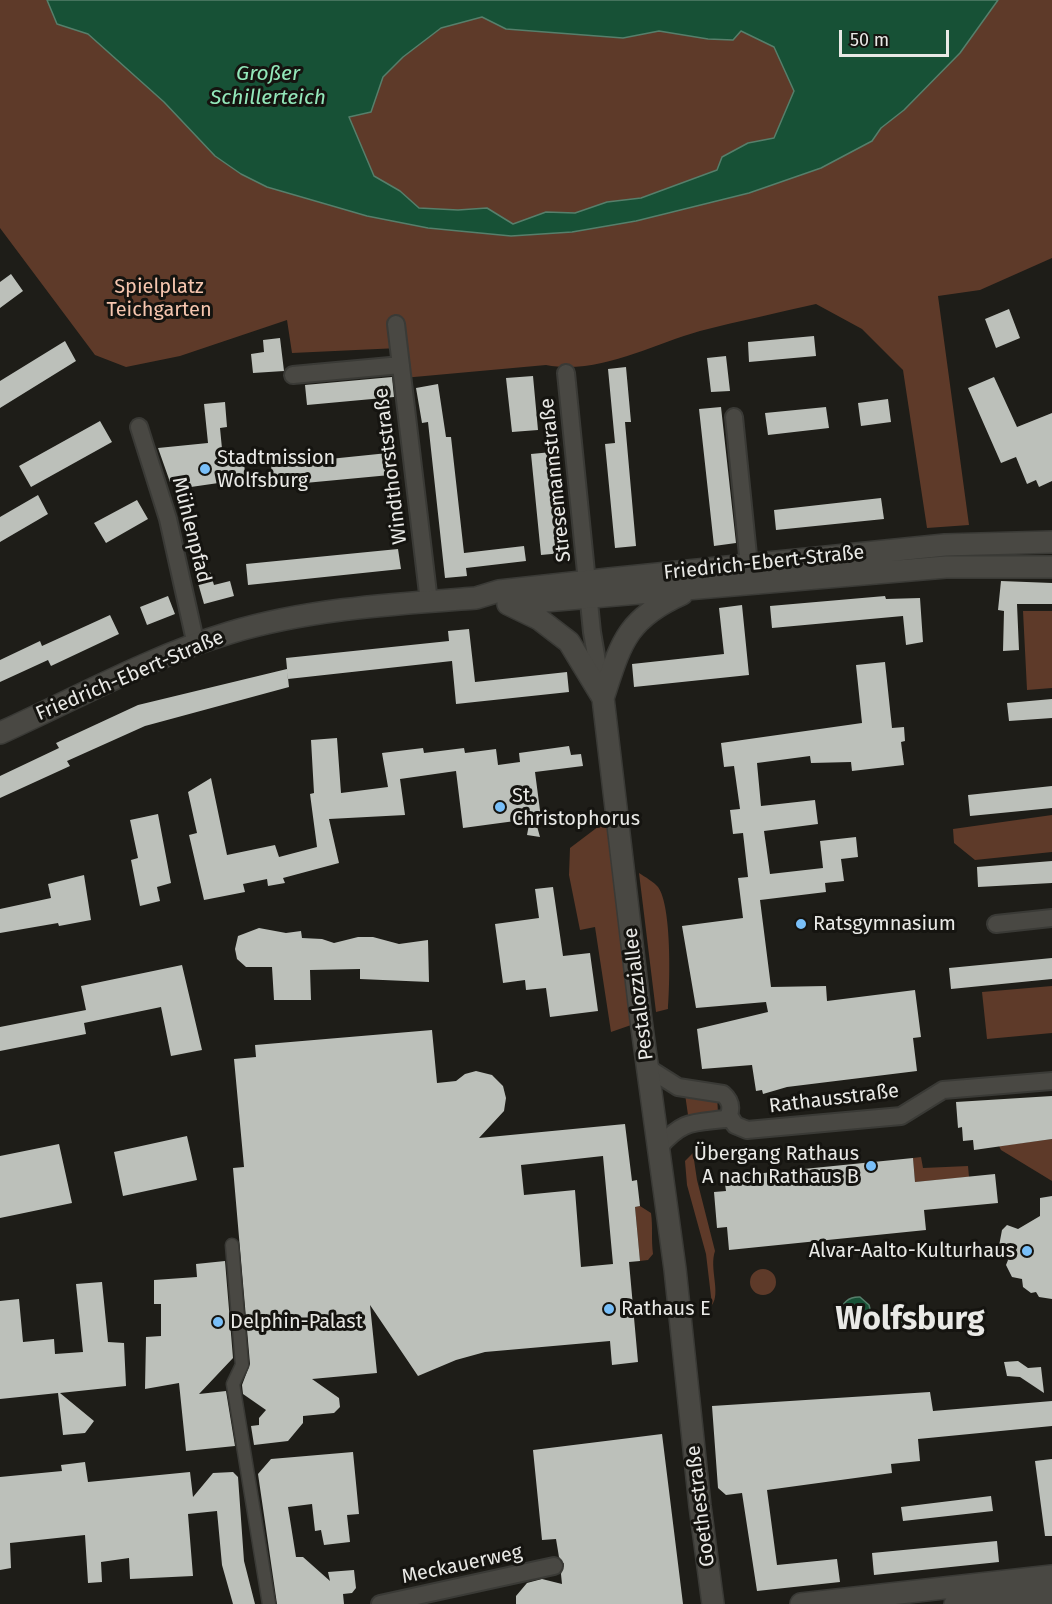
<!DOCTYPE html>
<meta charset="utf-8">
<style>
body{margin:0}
#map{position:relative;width:1052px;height:1604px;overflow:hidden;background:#1e1d18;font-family:"Fira Sans",sans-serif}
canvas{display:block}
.scale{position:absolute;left:839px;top:30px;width:110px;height:27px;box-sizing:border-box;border:3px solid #e9e9e6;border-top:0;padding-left:8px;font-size:18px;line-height:21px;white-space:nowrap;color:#e9e9e6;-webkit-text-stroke:4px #151410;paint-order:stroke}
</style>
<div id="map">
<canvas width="1052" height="1604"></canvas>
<div class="scale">50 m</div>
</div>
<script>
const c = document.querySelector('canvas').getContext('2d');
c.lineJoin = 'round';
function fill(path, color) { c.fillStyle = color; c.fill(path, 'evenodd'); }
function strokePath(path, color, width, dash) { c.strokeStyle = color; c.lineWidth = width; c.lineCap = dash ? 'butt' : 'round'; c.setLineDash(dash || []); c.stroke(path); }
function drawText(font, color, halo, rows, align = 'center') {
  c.font = font + ' "Fira Sans",sans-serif'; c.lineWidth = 6; c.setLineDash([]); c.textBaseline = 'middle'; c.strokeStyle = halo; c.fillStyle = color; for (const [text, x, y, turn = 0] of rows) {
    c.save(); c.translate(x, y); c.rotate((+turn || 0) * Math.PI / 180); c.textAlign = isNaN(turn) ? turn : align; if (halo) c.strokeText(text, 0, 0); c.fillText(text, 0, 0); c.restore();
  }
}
const green = new Path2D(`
 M0,0H1052V258L980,290L938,296L969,525L927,528L903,370L862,329L816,304C777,313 739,321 700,331C650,345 599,375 546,365L403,378L399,348L292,353L287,320L180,356L126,367L95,355L0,228Z
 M1023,611H1052V688L1027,690Z
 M1052,815V852L975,860L954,843L953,829Z
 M607,820L634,1024L611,1032L595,927L580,930L569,875L570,848Z
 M639,873C645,877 654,882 658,887C672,906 670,984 668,1009L656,1012Z
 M1052,986V1033L987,1039L982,992Z
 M685,1094L717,1095L718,1113L688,1115Z
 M1052,1139V1181L1001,1150L999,1146Z
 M693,1153L697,1180L715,1251C709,1268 721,1293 712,1305L706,1254L687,1185L685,1161Z
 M921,1157L923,1168L968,1166L969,1177L915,1182L913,1158Z
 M640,1206L651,1213C653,1227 651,1239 653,1254L648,1260L640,1261L635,1207Z
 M750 1282a13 13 0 1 1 26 0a13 13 0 1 1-26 0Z`);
const water = new Path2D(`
 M47,0H998L960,53L904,110L881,128L872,141L821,168L749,193L636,221L572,232L511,236L428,228L367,216L267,187L241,174L215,156L164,102L88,34L57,24ZM482,17L506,29L623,38L659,31L708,39L733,40L741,31L774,47L794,91L774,138L748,143L722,157L717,170L641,198L607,202L575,213L546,212L513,224L487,208L458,210L419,208L400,191L374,176L349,117L371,112L383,77L403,57L441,28Z
 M860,1297L869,1305L872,1317H880L881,1324C873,1325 864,1327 856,1326C836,1325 836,1296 860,1297Z
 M922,1315L923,1321L937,1320V1327L909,1330L908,1322L897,1323V1318Z`);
const building = new Path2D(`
 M11,274L23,291L0,308V282Z
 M1009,309L1020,338L996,348L985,319Z
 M814,336L816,356L749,362L748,342Z
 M280,338L284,371L253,373L251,354L264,352L263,340Z
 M65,341L76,361L0,408V381Z
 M726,356L730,391L711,392L707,358Z
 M626,367L631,422H625L636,546L615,548L605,444L615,443L608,369Z
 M533,376L538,430L512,432L506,378Z
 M392,377L394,397L307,405L305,385Z
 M994,377L1017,427L1052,413V481L1039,487L1036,480L1027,484L1016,457L1001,463L968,388Z
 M438,384L446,437H451L464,553L524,546L526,561L466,568L467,576L445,578L428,422L422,423L416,388Z
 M888,399L891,422L861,426L858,403Z
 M225,402L227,427L220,428L223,459L243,457L246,479L184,488L183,480L170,482L158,448L208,443L204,404Z
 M721,407L736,543L714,546L699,409Z
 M826,407L829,428L768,435L765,413Z
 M100,421L112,442L31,487L19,466Z
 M552,452L562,553L541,555L531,454Z
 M388,453L390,475L273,486L271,465Z
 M38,495L48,514L0,542V517Z
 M881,498L884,519L776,530L774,510Z
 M137,500L148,519L106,543L94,523Z
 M398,549L401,569L248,585L246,564Z
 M210,572L214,585L230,581L234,596L204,604L196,576Z
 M1001,581L1052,583V604H1017L1019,650L1003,651L1004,611L998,610Z
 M168,596L175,614L147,625L140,607Z
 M885,596L886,599L920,598L923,642L906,645L903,616L772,628L770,606Z
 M742,605L749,675L634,687L632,664L724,654L719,608Z
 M110,615L119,634L51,666L48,660L0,682V660L40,641L42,646Z
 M469,629L475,682L567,672L569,692L456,704L452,661L288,679L286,658L449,641L448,631Z
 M885,662L892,728L904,727L905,741L901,742L904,765L852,771L851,762L811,763L810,756L757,763L761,806L815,800L818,824L764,831L770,874L823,868L820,841L856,837L858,857L841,859L844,881L825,883L826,892L760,900L771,987L826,986L827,1001L915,990L921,1037L913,1038L917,1071L787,1087L763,1094L762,1090L756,1091L752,1065L702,1069L697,1029L768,1012L766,1002L696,1008L682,926L743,918L738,878L748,877L743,833L733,834L730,810L740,809L734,766L724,767L721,743L862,723L856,665Z
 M287,669L289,687L145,726L67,761L70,766L0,798V776L59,748L56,743L138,705Z
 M1052,699V718L1009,721L1007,703Z
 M337,738L341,793L388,787L382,753L423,748L424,753L464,748L465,753L496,749L498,765L520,762L519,753L569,746L571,755L581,754L583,766L535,772L541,818L535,819L540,837L527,835L530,819L463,828L456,771L400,779L405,815L329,819L339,863L283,878L285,883L268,886L267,879L243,884L245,892L204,900L189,835L197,833L188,792L211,778L227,855L275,845L279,857L317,847L310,794L314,793L311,740Z
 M1052,786V808L970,816L968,795Z
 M158,814L171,883L157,887L160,901L140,906L131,860L138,858L130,820Z
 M1052,861V883L978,887L977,867Z
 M84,875L91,920L59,926L58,923L0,933V909L51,898L48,884Z
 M553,887L563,956L590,953L598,1011L550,1017L546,988L526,990L525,980L503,983L495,924L539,918L535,889Z
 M259,928L286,933L301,931L302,938L322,939L334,943L358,937H373L399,944L428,940L429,982L360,979V969L310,970L311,1000H274L272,967H246L237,959L235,949L238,936Z
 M1052,958V979L951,989L949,968Z
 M182,965L202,1050L171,1056L161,1007L84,1023L86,1034L0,1051V1027L86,1010L81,986Z
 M432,1030L437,1083L456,1081L465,1074L476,1071L492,1075L503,1086L506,1098L504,1111L479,1138L625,1124L632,1181L637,1180L640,1206L635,1207L640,1261L629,1262L638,1362L612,1365L610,1341L485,1352L456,1360L418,1376L370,1305L377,1373L312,1379L339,1398L340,1407L334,1413L303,1416V1423L288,1441L254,1445L251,1426L259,1425V1418L266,1410L243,1394L242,1385L250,1364L233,1168L244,1167L234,1059L256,1057L255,1045ZM603,1156L613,1264L581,1267L575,1190L524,1195L521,1165Z
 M1052,1096V1139L974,1150L973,1140L963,1141L962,1127L958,1128L956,1102Z
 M187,1136L197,1180L123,1196L114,1152Z
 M59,1144L72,1203L0,1218V1156Z
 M913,1158L915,1182L995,1174L998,1203L924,1210L926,1230L729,1250L727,1227L717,1228L714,1192L726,1191L724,1177Z
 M1052,1196V1299L1039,1297L1036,1292L1031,1293L1023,1287L1022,1279L1012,1277L1006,1265L1008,1260L999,1246L1002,1230L1007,1225L1018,1229L1040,1216V1198Z
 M225,1261L233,1358L199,1394L226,1391L235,1446L186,1451L179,1383L145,1389L146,1337L161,1336V1304H154V1280L197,1277L196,1264Z
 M102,1282L108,1342L124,1343L126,1386L60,1393L94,1421L85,1433L63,1435L58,1393L0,1399V1301L19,1299L23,1342L54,1339L55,1354L83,1352L76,1284Z
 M1018,1361L1028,1368L1041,1367L1044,1393L1020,1377L1007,1376L1004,1362Z
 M930,1392L933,1411L1052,1401V1426L918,1439L920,1461L891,1464L892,1473L767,1490L777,1565L837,1559L840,1582L757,1591L742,1493L726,1495L718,1488L712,1406Z
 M662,1434L683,1604H516V1596L527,1583L542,1579L562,1584L561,1574L564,1564L559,1557L556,1539L542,1540L533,1450Z
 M353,1452L359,1514L347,1515L350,1542L324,1545L321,1530L315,1531L312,1504L288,1507L296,1557H303L330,1581L328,1572L354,1570L356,1588L352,1593L343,1594L344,1604H277L258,1474L271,1459Z
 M1052,1459V1536H1045L1035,1461Z
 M85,1462L88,1482L190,1472L193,1497L213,1473L233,1472L238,1477L244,1561L255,1604H233L222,1565L217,1511L188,1514L193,1576L130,1579L129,1558L101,1562L102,1582L88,1583L85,1535L10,1543L11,1568L0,1570V1477L62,1471L61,1465Z
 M991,1496L993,1511L903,1521L901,1507Z
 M997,1541L999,1562L874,1575L872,1553Z`);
const pedestrian = new Path2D(`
 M232,1245L242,1365L233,1384L269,1604`);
const minor = new Path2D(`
 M396,324L429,602
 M566,373L592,632L602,691
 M293,375L401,365
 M734,417L750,575
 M139,427L168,519L196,645
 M996,924L1052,918
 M648,1068L678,1087L723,1094C730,1100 732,1106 729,1115L735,1125L747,1130L901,1116L943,1090L1052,1081
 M659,1147C683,1120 692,1123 725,1119L729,1115
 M380,1604L554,1566`);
const tertiary = new Path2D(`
 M521,603L946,567H1052
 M508,604L539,619L569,642L603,698L641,1020L675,1269L700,1506L713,1604
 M603,698C621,643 626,619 682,594
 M0,733C75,699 150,657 229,633C308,609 394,604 476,598L499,591L609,579L945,545L1052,542
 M801,1604L1052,1576
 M955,1604L1052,1594`);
const markers = [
 [205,469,6,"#79bff8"],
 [500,807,6,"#79bff8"],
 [801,924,6,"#79bff8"],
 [871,1166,6,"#79bff8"],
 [1027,1251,6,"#79bff8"],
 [609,1309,6,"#79bff8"],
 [218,1322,6,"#79bff8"]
];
const parkNames = [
 ["Spielplatz",159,287],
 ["Teichgarten",159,310]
];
const poiNames = [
 ["Stadtmission",217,458],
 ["Wolfsburg",217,481],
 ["St.",512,796],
 ["Christophorus",512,819],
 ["Ratsgymnasium",813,924],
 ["Übergang Rathaus",859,1154,"right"],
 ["A nach Rathaus B",859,1177,"right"],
 ["Alvar-Aalto-Kulturhaus",1015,1251,"right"],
 ["Rathaus E",621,1309],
 ["Delphin-Palast",230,1322]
];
const streetNames = [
 ["Windthorststraße",391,466,-97],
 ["Stresemannstraße",556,480,-96],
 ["Mühlenpfad",191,530,76],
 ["Friedrich-Ebert-Straße",764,563,-6],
 ["Friedrich-Ebert-Straße",130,676,-23],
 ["Pestalozziallee",639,994,-97],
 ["Rathausstraße",834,1099,-7],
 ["Goethestraße",701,1506,-97],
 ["Meckauerweg",462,1565,-12]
];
const waterNames = [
 ["Großer",268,74],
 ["Schillerteich",268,98]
];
const townNames = [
 ["Wolfsburg",910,1320]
];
fill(green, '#5e3a29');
fill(water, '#175136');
strokePath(water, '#567f6b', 1.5);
fill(building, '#bcc0ba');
strokePath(pedestrian, '#3a3a36', 15);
strokePath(minor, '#3a3a36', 20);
strokePath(tertiary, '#3a3a36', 24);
strokePath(pedestrian, '#494843', 12);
strokePath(minor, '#494843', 16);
strokePath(tertiary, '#494843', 21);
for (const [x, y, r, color] of markers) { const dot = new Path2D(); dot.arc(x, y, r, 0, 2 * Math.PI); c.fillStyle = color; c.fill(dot); strokePath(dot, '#151410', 2); }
drawText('20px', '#f6c6af', '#151410', parkNames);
drawText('20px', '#e9e9e6', '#151410', poiNames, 'left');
drawText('20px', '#e9e9e6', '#151410', streetNames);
drawText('italic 21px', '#93e8ba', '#151410', waterNames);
drawText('bold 32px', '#e9e9e6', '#151410', townNames);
</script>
